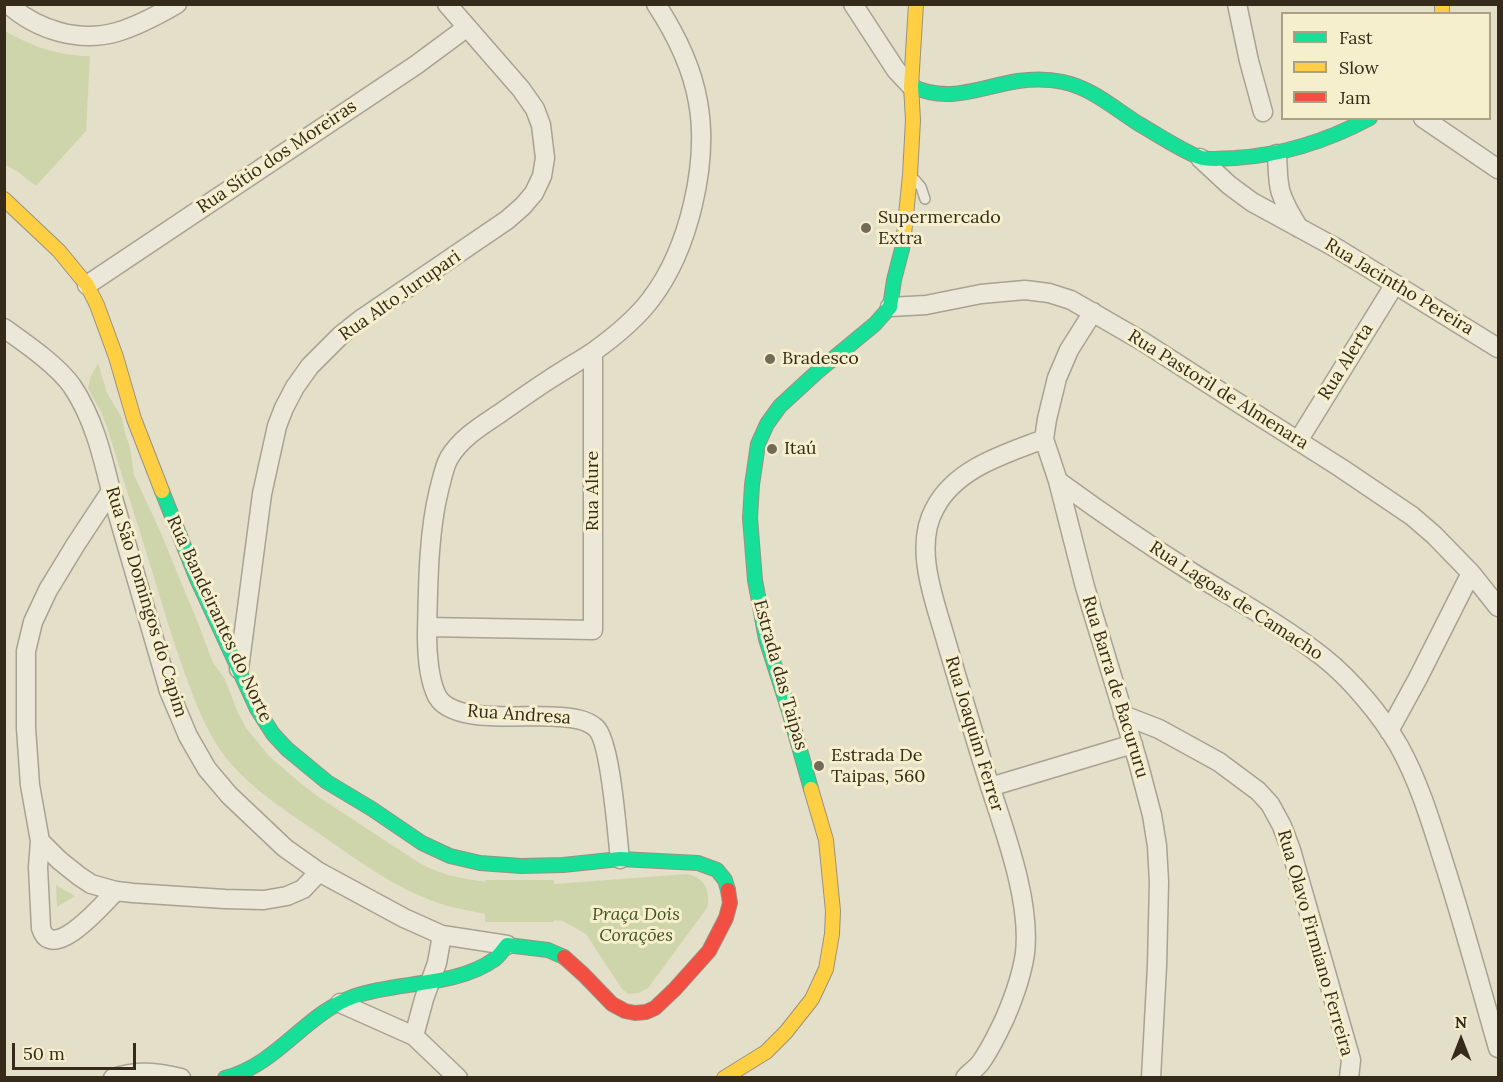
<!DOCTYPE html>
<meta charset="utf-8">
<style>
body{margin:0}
#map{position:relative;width:1503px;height:1082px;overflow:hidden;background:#e4dfc8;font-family:Lora,serif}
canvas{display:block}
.frame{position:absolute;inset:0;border:6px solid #362b1b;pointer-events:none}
.legend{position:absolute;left:1281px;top:12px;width:210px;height:108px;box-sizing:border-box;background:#f6efcd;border:2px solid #a9a186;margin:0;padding:8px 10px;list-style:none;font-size:18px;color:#362b1b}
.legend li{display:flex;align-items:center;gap:12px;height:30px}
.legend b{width:30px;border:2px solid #a9a186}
.north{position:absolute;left:1431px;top:1010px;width:60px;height:60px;-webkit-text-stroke:4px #f6efcd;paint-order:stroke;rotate:0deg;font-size:16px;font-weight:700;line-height:24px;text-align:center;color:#362b1b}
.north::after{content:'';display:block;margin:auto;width:21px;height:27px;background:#362b1b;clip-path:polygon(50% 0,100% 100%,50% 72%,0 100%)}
.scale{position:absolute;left:12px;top:1043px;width:124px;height:27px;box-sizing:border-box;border:3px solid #362b1b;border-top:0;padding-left:8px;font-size:18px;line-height:21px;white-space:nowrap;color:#362b1b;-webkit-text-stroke:4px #f6efcd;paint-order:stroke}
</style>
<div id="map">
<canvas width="1503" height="1082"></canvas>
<div class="frame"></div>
<ul class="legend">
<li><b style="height:8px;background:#16e098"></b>Fast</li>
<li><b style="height:8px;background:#ffcf43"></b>Slow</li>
<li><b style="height:8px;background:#f24e42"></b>Jam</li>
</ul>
<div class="north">N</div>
<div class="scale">50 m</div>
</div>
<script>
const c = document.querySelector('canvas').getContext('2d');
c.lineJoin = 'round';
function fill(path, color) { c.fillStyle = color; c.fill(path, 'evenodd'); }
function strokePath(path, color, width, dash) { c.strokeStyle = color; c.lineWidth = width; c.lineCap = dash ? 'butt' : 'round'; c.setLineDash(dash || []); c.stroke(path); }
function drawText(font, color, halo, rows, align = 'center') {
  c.font = font + ' Lora,serif'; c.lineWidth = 6; c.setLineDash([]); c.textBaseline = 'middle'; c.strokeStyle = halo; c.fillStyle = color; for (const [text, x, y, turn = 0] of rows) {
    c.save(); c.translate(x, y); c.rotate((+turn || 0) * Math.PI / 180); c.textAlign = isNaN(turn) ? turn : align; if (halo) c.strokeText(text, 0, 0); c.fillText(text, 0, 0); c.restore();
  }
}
const green = new Path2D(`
 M4,30C29,46 60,56 90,56L86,131L36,186L18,172L5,165Z
 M98,363L107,393L122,418L125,433L130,448L134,475L160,531L200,628L213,663L225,679L238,713L246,728L269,756L298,781L317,796L418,862C440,875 460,878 485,882V880H554V884L687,874C705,877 711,892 707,908L648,988L639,993L628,994L622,989L586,934L563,921L554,920V922H485V914C466,910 446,907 428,899C392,885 361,863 330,841C294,816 255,793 227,759C207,734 196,704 185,674C173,641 163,608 153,574C138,525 122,476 107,427L101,412L88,388L90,378Z
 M56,885L75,896L57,907Z`);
const lane = new Path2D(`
 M915,180L921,187L925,199`);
const street = new Path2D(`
 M8,4C37,30 79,43 117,32C138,26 158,15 177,4
 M853,4L896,70L911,86
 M1237,4L1249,61L1263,112
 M1423,118L1498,169
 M1277,154C1278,167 1277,181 1281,193C1285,205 1292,217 1299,228
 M1200,158L1229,185L1252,202L1338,249L1498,348
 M87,285L416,65L466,28
 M890,307L926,305L981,294L1025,290L1049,293L1071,300L1142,341L1229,397L1341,468L1412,516L1434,535L1471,573L1498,607
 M1093,312L1069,350L1057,378L1047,419L1044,439L1058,481L1085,587L1138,762L1152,815L1157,846L1159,882L1157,966L1151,1078
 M4,328C25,343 57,365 72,386C93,417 102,454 111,491L169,691L188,736L207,769L229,795L285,848L319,872L404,918L442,935L507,945
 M1298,441L1395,284
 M1058,481C1102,513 1147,544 1193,573C1236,600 1282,625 1323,657C1351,679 1381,715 1399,746C1419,782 1431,822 1443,860C1463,922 1480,985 1498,1048
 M111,491L76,544L48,590L33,622L26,651V728L30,785L40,841L59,860L79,876L91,884L116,891L133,893L225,899L264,900L287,896L303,889L319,872
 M427,627L593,630V352
 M239,669L262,494L277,426L284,408L295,387L310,366L341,335L360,320L507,220L523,206L534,193L542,176L545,158L541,125L535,109L521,89L447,4
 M1123,715L1159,729L1219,762L1258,791L1270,804L1282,826L1291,850L1351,1060L1349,1078
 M1389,731L1418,678L1471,573
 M990,787L1133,744
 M40,841L38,867L41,928C52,965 104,903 116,891
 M620,859C617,835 611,742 596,728C586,719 572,718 560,717C530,713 453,726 437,696C429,680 427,652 427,635C428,589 428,534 439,490C442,479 444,467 449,458C461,438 481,426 499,414C516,402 533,390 550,379C564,370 579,361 593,352C614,337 636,319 651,299C689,249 709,163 698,102C692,67 675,33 656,4
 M340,1003L414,1036L458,1078
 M414,1036L424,999L437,963L442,935
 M113,1078C138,1070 156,1072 181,1078
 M965,1078C970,1072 977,1068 981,1062C991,1048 998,1033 1005,1018C1014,997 1022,975 1025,953C1031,900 1004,830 988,780C972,729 957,678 942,627C931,591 915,543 935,508C956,468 1005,454 1044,439`);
const fast = new Path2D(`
 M911,86C950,104 979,87 1018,81C1032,79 1049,79 1063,82C1092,88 1115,109 1139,124C1155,133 1182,151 1199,157C1210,161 1224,158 1235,158C1284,155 1327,141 1370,118
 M162,491L197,579L257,709L273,734L287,749L327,782L372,809L422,843L450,856L480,863L521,866L563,865L620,859L698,863L717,870L725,880L728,890
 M811,789L789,711L766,639L755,580L750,518L752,485L758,444L767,424L780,406L817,372L875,324L890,307L894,280L902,249L904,235
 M225,1078C279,1064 304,1014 355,996C399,981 456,987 495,959C500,955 503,950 507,945L548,950L564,957`);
const slow = new Path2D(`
 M1442,4V14
 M4,199L59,251L87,285L97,305L116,357L134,419L162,491
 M904,235L910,175L913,120L911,86L916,4
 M724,1078L766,1052L786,1032L812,999L826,969L832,934L833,911L826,840L811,789`);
const jam = new Path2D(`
 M564,957L584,975L612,1004L625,1011L635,1013L646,1012L655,1008L675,989L709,951L726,918L730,903L728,890`);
const markers = [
 [866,228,6,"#736a58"],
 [770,359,6,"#736a58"],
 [772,449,6,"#736a58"],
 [819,766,6,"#736a58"]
];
const streetNames = [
 ["Rua Sítio dos Moreiras",277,157,-34],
 ["Rua Jacintho Pereira",1399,287,31],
 ["Rua Alto Jurupari",400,296,-35],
 ["Rua Alerta",1346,362,-58],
 ["Rua Pastoril de Almenara",1218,390,32],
 ["Rua Alure",593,491,-90],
 ["Rua Lagoas de Camacho",1236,601,33],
 ["Rua São Domingos do Capim",146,602,73],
 ["Rua Bandeirantes do Norte",219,619,65],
 ["Estrada das Taipas",780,675,74],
 ["Rua Barra de Bacururu",1115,687,73],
 ["Rua Andresa",519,715,4],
 ["Rua Joaquim Ferrer",974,734,73],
 ["Rua Olavo Firmiano Ferreira",1315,943,74]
];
const poiNames = [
 ["Supermercado",878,218],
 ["Extra",878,239],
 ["Bradesco",782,359],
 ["Itaú",784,449],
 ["Estrada De",831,756],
 ["Taipas, 560",831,777]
];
const parkNames = [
 ["Praça Dois",636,915],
 ["Corações",636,936]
];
fill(green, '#cfd5aa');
strokePath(lane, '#a8a292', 12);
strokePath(street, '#a8a292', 21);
strokePath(fast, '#989282', 16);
strokePath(slow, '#989282', 16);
strokePath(jam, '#989282', 16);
strokePath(lane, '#ebe8da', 9);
strokePath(street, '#ebe8da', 18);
strokePath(fast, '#16e098', 14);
strokePath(slow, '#ffcf43', 14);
strokePath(jam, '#f24e42', 14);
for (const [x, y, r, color] of markers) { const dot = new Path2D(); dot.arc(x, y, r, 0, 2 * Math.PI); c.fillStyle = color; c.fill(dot); strokePath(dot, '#f6efcd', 2); }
drawText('18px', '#362b1b', '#f6efcd', streetNames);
drawText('18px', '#362b1b', '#f6efcd', poiNames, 'left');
drawText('italic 18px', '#405321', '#f6efcd', parkNames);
</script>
